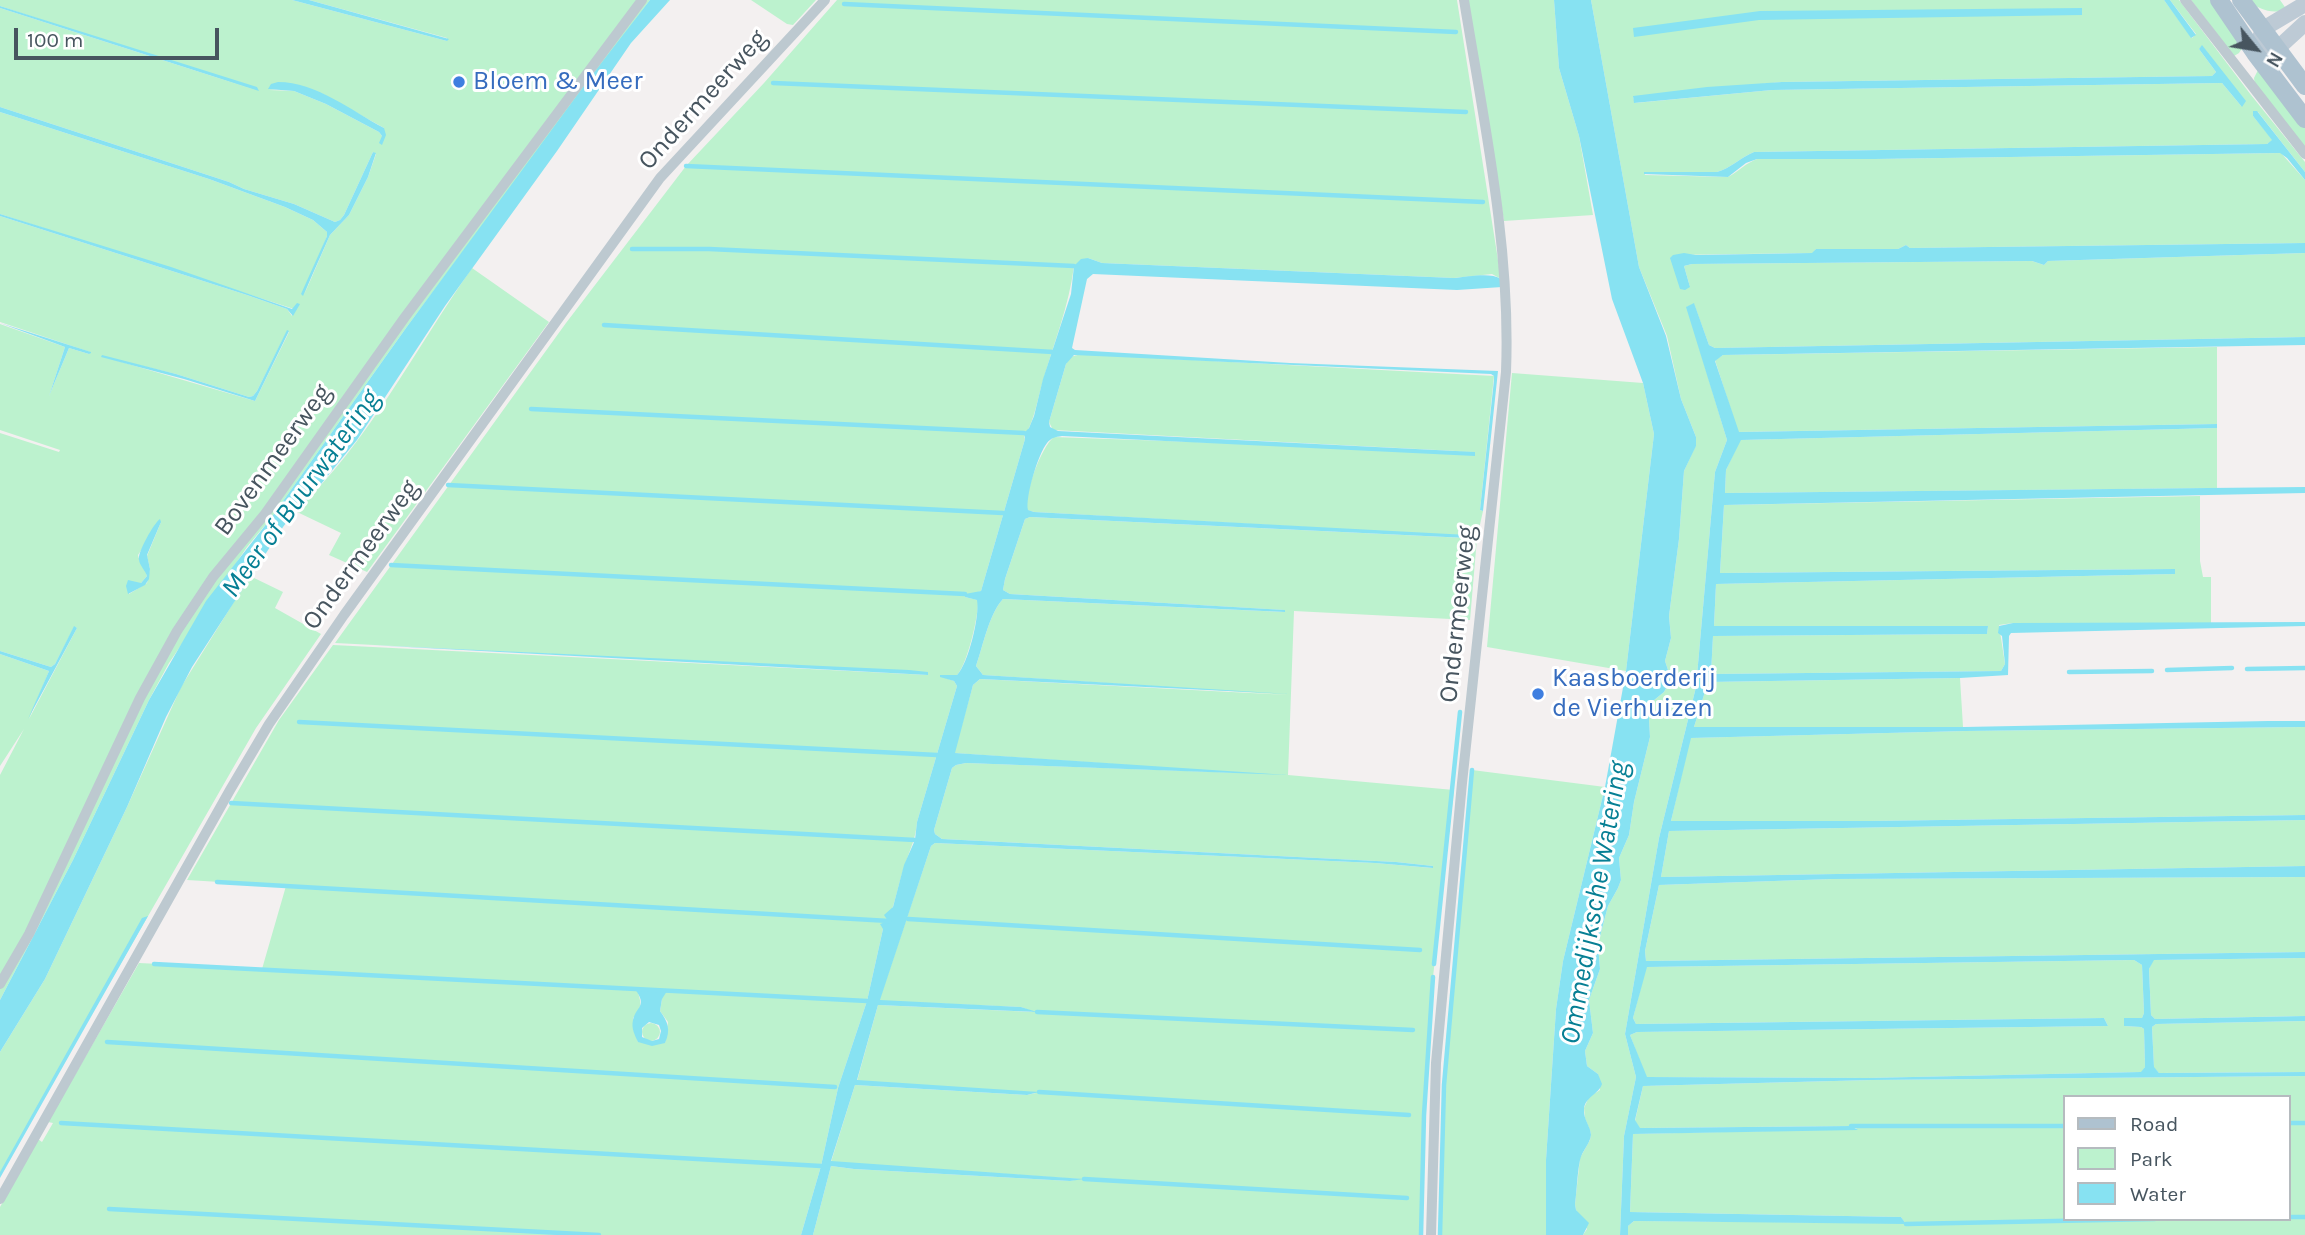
<!DOCTYPE html>
<style>
body{margin:0}
#map{position:relative;width:2305px;height:1235px;overflow:hidden;background:#f3f0f0;font-family:Karla,sans-serif}
canvas{display:block}
.legend{position:absolute;left:2063px;top:1095px;width:228px;height:126px;box-sizing:border-box;background:#fff;border:2px solid #b5bbbf;margin:0;padding:9px 12px;list-style:none;font-size:21px;color:#47555f}
.legend li{display:flex;align-items:center;gap:14px;height:35px}
.legend b{width:35px;border:2px solid #b5bbbf}
.north{position:absolute;left:2221px;top:14px;width:70px;height:70px;-webkit-text-stroke:5px #fff;paint-order:stroke;rotate:120deg;font-size:19px;font-weight:700;line-height:28px;text-align:center;color:#47555f}
.north::after{content:'';display:block;margin:auto;width:24px;height:32px;background:#47555f;clip-path:polygon(50% 0,100% 100%,50% 72%,0 100%)}
.scale{position:absolute;left:14px;top:28px;width:205px;height:32px;box-sizing:border-box;border:4px solid #47555f;border-top:0;padding-left:9px;font-size:21px;line-height:24px;white-space:nowrap;color:#47555f;-webkit-text-stroke:5px #fff;paint-order:stroke}
</style>
<div id="map">
<canvas width="2305" height="1235"></canvas>
<ul class="legend">
<li><b style="height:9px;background:#aec2d0"></b>Road</li>
<li><b style="height:19px;background:#bcf2ce"></b>Park</li>
<li><b style="height:19px;background:#87e2f2"></b>Water</li>
</ul>
<div class="north">N</div>
<div class="scale">100 m</div>
</div>
<script>
const c = document.querySelector('canvas').getContext('2d');
c.lineJoin = 'round';
function fill(path, color) { c.fillStyle = color; c.fill(path, 'evenodd'); }
function strokePath(path, color, width, dash) { c.strokeStyle = color; c.lineWidth = width; c.lineCap = dash ? 'butt' : 'round'; c.setLineDash(dash || []); c.stroke(path); }
function drawText(font, color, halo, rows, align = 'center') {
  c.font = font + ' Karla,sans-serif'; c.lineWidth = 6; c.setLineDash([]); c.textBaseline = 'middle'; c.strokeStyle = halo; c.fillStyle = color; for (const [text, x, y, turn = 0] of rows) {
    c.save(); c.translate(x, y); c.rotate((+turn || 0) * Math.PI / 180); c.textAlign = isNaN(turn) ? turn : align; if (halo) c.strokeText(text, 0, 0); c.fillText(text, 0, 0); c.restore();
  }
}
const green = new Path2D(`
 M0,0H292L447,41V38L309,0H650L406,328L271,518L247,547L169,663L149,700L73,860L0,1000V775L24,729L0,766V654L49,671L29,719L77,628L74,627L55,664L51,667L0,651V433L59,452L60,450L0,430V324L65,347L49,396L69,348L89,354L90,352L0,322V216L247,295L287,309L292,316L294,309L0,214V112L209,179L285,207L313,220L327,232V236L304,295L330,235L349,215L368,177L376,154L373,152L344,215L340,220L335,222L294,204L244,189L229,182L0,107V8L259,91L0,6ZM300,86L323,94L384,128L382,144V136L379,132L326,104L294,91L269,90ZM287,331L289,332L255,401L101,356L176,374L249,397L253,396L257,391ZM161,522L147,556L150,569L147,583L129,594L127,586L141,583L147,576C146,568 139,563 138,555Z
 M751,0H816L793,25L787,24Z
 M837,0H1457L1501,279L1492,274L1454,278L1102,263L1088,258L1074,266C1069,306 1054,342 1043,381C1037,400 1035,420 1024,437L1025,439L981,591L965,597L978,600C979,615 967,665 957,675L940,676L954,681L957,686L917,822C916,838 910,849 905,865C897,886 895,910 883,929L867,1001L838,1088L821,1166L801,1235H0V1207L38,1139L42,1142L53,1123L48,1122L139,963L262,969L286,886L187,880L279,720L333,645L928,675V673L335,643L566,323L686,166L764,83ZM638,993L662,999L660,1011L668,1022L665,1043L638,1042L633,1018C641,1009 642,1004 638,993Z
 M1468,0H1554L1559,68L1579,136L1593,215L1504,221Z
 M1591,0H2164L2192,38L2196,34L2170,0H2179L2251,95L2305,162V172L2258,112L2253,116L2273,140L2267,144L1754,152C1741,157 1731,168 1717,172H1644L1645,175L1728,177C1739,171 1746,163 1757,159H1875L2281,153L2305,180V243L1910,248L1906,245L1898,249H1816L1813,253L1673,255L1690,287L1684,266L1692,264L2032,261L2044,265L2048,261L2305,253V337L1715,348L1709,345L1694,304L1687,307L1727,440L1715,472L1696,687L1659,838L1625,1034L1636,1077L1624,1136L1620,1235H1583L1587,1229L1576,1210L1575,1204L1580,1158L1590,1140L1591,1133L1585,1118L1584,1108L1589,1097L1600,1090L1598,1074L1587,1066L1585,1051L1593,1033L1589,1000L1600,969L1598,944L1608,906L1618,888L1621,880L1619,858L1629,835L1634,802L1650,737L1649,719L1653,701L1664,692L1671,679L1665,661L1671,638L1669,616L1679,539L1684,471L1696,445V437L1681,399L1667,336L1639,267ZM2202,46L2224,76L2242,107L2222,83L1772,90L1635,103L1633,97L1782,82L2212,76L2216,72L2199,49Z
 M2191,0H2213L2244,45L2239,53L2234,56Z
 M2246,0H2280L2287,10C2269,14 2262,10 2246,0Z
 M2258,70L2305,127V149L2255,87L2254,78Z
 M472,268L549,322L367,572L329,555L341,533L295,511C368,444 415,349 472,268Z
 M2217,347V424L1738,432L1715,360L1723,355Z
 M1081,354L1494,376L1480,510L1483,511L1477,538L1470,620L1294,611L1288,775L1454,790L1433,977L1424,1115L1421,1235H813L831,1166L854,1169L1070,1181L1079,1179L831,1162L855,1085L1027,1095L1036,1093L857,1081L878,1005L1034,1012L1021,1007L879,1001L931,846L935,843L1375,863L1432,868L1433,866L1396,862L942,839L935,834L934,830L952,768L956,765L966,763L1242,773L954,753L973,685L980,679L1289,695L983,675L976,666C983,646 989,614 1003,599L1284,612V610L1010,594L1003,590L1005,579L1025,519L1030,517L1466,538L1467,536L1034,512L1027,510C1024,494 1041,447 1054,437L1475,452L1053,430L1049,422L1066,364L1070,357Z
 M1512,373L1643,383L1654,434L1626,671L1487,647Z
 M2217,428V488L1725,493L1726,470L1740,440Z
 M2200,496V561L2203,577H2211V624L2013,623L1999,625L2005,664L2001,671L1711,674L1713,636L1987,634L1988,626H1714L1716,584L2175,574L2174,569L1720,573L1724,505Z
 M250,576L283,592L275,608L321,634L256,728L0,1174V1052L45,979L127,807L181,687Z
 M1960,678L1963,727H1694L1708,682Z
 M2305,727V815L1869,821H1671L1690,738L1966,731Z
 M1472,770L1605,787L1563,961L1556,1009L1546,1160V1235H1439L1444,1085Z
 M2305,820V866L1661,877L1669,831Z
 M2305,877V952L1646,961L1645,951L1659,885L1832,879Z
 M2305,958V1016L2155,1019L2151,1015L2149,969L2153,960Z
 M2134,960L2142,965L2144,1013L2142,1018H2124V1026L2141,1027L2144,1029L2145,1067L2142,1072L1867,1078L1646,1077L1630,1035L1637,1032L2108,1026L2104,1018L1636,1024L1633,1018L1646,967Z
 M2305,1021V1072L2159,1073L2154,1068L2152,1027L2156,1024Z
 M642 1032a9 9 0 1 1 18 0a9 9 0 1 1-18 0Z
 M2305,1076V1235H1628V1226L1634,1221L1905,1223L1901,1217L1630,1212L1633,1134L1857,1129L1851,1126L1639,1128L1635,1121L1643,1086L1872,1080ZM2065,1097H2289V1219H2065Z`);
const water = new Path2D(`
 M292,0H309L449,39L447,41Z
 M650,0H670L631,43L557,151L445,306L357,440L312,495L295,511L283,527L192,667L166,717L127,807L45,979L0,1052V1000L73,860L149,700L206,601L271,518L406,328L589,79Z
 M1554,0H1591L1639,267L1666,336L1681,399L1696,437V446L1684,471L1679,539L1669,616L1671,638L1665,661L1671,679L1664,692L1653,701L1649,719L1650,737L1634,802L1629,835L1619,858L1621,880L1618,888L1608,906L1598,944L1600,969L1589,1000L1593,1033L1585,1051L1587,1066L1598,1074L1602,1084C1599,1094 1585,1097 1584,1109C1583,1119 1591,1127 1591,1135C1590,1144 1582,1151 1580,1160C1577,1175 1577,1190 1575,1204L1576,1210L1589,1223L1583,1235H1546V1160L1556,1009L1563,961L1605,787L1626,671L1654,434L1643,383L1612,299L1579,136L1559,68Z
 M2164,0H2170L2196,35L2191,38Z
 M0,6L257,87L259,91L0,8Z
 M2082,8V15L1759,20L1634,37L1633,28L1760,11Z
 M2202,45L2246,101L2242,107L2222,83L1772,90L1634,103L1633,96L1707,87L1782,82L2212,76L2216,72L2199,49Z
 M278,82C316,82 352,111 384,128L386,135L382,145L379,143L382,136L379,132L326,104L294,91L268,89L271,84Z
 M0,107L229,182L244,189L294,204L335,222L340,220L344,215L373,152L376,153L368,177L349,215L330,235L303,296L301,294L327,236V232L313,220L285,207L209,179L0,112Z
 M2253,111H2257L2305,172V180L2287,158L2280,153L1875,159H1757L1746,163L1728,177L1644,174V172H1717C1731,168 1741,157 1754,152L2267,144L2272,140L2253,116Z
 M0,214L171,267L292,309L297,303L300,304L293,316L287,309L247,295L0,216Z
 M2305,243V253L2048,261L2044,265L2032,261L1692,264L1684,266L1690,287L1685,290L1680,289L1670,258L1673,255L1684,253L1696,255L1812,253L1816,249H1898L1906,245L1910,248Z
 M1088,258L1102,263L1454,278C1468,277 1490,272 1501,279L1502,287L1457,290L1093,274L1087,279L1072,348L1075,350L1290,363L1498,371L1483,511L1480,510L1494,380V376L1491,374L1074,355L1066,364L1049,422L1050,427L1058,431L1475,452V456L1062,436C1055,437 1051,438 1047,443C1038,454 1025,498 1028,510L1034,512L1468,535L1467,538L1030,517L1025,519L1005,579L1003,590L1010,594L1285,610V612L1003,599C989,614 983,646 976,666L983,675L1290,694L980,679L973,685L955,753L1288,775L966,763L956,765L952,768L934,830L935,834L942,839L1396,862L1433,866V868L1375,863L935,843L931,846L880,1000L1021,1007L1037,1012L878,1005L857,1080L1039,1092L1027,1095L855,1085L831,1161L1084,1179L1070,1181L854,1169L831,1166L813,1235H801L821,1166L838,1088L867,1001L883,929L880,924L888,921L884,915L893,907L904,865L915,840L917,822L957,686L954,681L940,677V675H957C968,664 980,616 977,600L965,597V594L981,591L1025,439L1024,433L1029,428L1034,416L1043,379L1071,294L1074,266L1081,259Z
 M1694,303L1709,345L1715,348L2305,337V345L1723,355L1715,361L1739,432L2217,424V428L1741,440L1726,470L1725,493L2305,487V493L1724,505L1720,573L2175,569V574L1716,584L1714,626H1988L1987,634L1713,636L1711,674L2001,671L2005,664L2002,636L1998,633L1999,626L2013,623L2305,622V626L2011,633L2009,636L2008,675L1960,678L1708,682L1694,727H1964L2268,721H2305V727L1966,731L1691,738L1671,821H1869L2305,815V820L1669,831L1661,877L2305,866V877L1832,879L1659,885L1645,951L1646,961L2305,952V958L2154,960L2149,969L2151,1015L2155,1019L2305,1016V1021L2156,1024L2152,1027L2154,1067L2159,1073L2305,1072V1076L1872,1080L1643,1086L1635,1120L1640,1128L1851,1126L1858,1130L1633,1134L1630,1212L1901,1217L1906,1224L1634,1221L1628,1226V1235H1620L1624,1136L1636,1077L1625,1034L1659,838L1696,687L1715,472L1727,440L1686,307ZM2134,960L2142,965L2144,1013L2142,1018H2124V1026L2141,1027L2144,1029L2145,1067L2141,1072L1867,1078L1647,1077L1630,1035L1637,1032L2108,1026L2104,1018L1636,1024L1633,1018L1647,967Z
 M0,323L91,352V353L89,354L69,348L49,396L65,347Z
 M287,330L289,331L255,401L184,379L101,357L102,355L176,374L249,397L253,396L257,391Z
 M160,519L161,522L147,555L150,569L149,579L145,585L128,594L126,586L128,580L141,583L147,576C145,570 140,566 139,560C137,553 154,523 160,519Z
 M74,626L77,628L28,719L49,671L0,654V651L51,667L55,664Z
 M370,645L909,670L928,672V675Z
 M148,916L0,1178V1172L142,918Z
 M635,989L667,991L662,999L660,1011C668,1022 671,1030 665,1043L652,1046L638,1042C635,1035 631,1029 633,1020C636,1006 648,1007 635,989ZM649,1022L659,1025L661,1031L659,1039L652,1041L642,1037V1028Z`);
const stream = new Path2D(`
 M844,4L1456,32
 M773,83L1466,112
 M686,166L1483,202
 M632,249H709L1074,266
 M604,325L1053,352
 M531,409L1024,433
 M448,485L1003,513
 M391,565L965,594
 M2247,669L2305,668
 M2167,670L2232,668
 M2069,672L2152,671
 M299,722L937,755
 M231,803L915,840
 M217,882L889,921
 M908,919L1420,950
 M154,964L867,1001
 M1434,964L1460,712
 M1037,1012L1413,1030
 M107,1042L835,1087
 M1039,1092L1409,1115
 M61,1123L821,1166
 M2289,1123H2305
 M1851,1126H2065
 M1084,1179L1407,1198
 M109,1209L599,1235
 M2289,1217H2305
 M1906,1224L2155,1219
 M1421,1235L1424,1115L1433,977
 M1440,1235L1444,1085L1472,770`);
const street = new Path2D(`
 M2185,0L2305,154
 M0,984L29,934L140,698L177,631L213,577L265,514L405,317L642,0
 M0,1199L230,790L269,724L344,615L660,178L825,0
 M1431,1235L1436,1063L1462,783L1506,372C1511,247 1484,123 1464,0`);
const secondary = new Path2D(`
 M2265,51L2278,48L2305,23
 M2255,53L2263,29L2305,4`);
const primary = new Path2D(`
 M2219,0L2255,53L2305,119
 M2241,0L2305,86`);
const markers = [
 [459,82,7,"#3f7fe0"],
 [1538,694,7,"#3f7fe0"]
];
const shopNames = [
 ["Bloem & Meer",473,82],
 ["Kaasboerderij",1552,679],
 ["de Vierhuizen",1552,709]
];
const streetNames = [
 ["Ondermeerweg",703,100,-48],
 ["Bovenmeerweg",273,460,-54],
 ["Ondermeerweg",361,555,-54],
 ["Ondermeerweg",1458,614,-84]
];
const waterNames = [
 ["Meer of Buurwatering",301,494,-54],
 ["Ommedijksche Watering",1595,903,-80]
];
fill(green, '#bcf2ce');
fill(water, '#87e2f2');
strokePath(stream, '#87e2f2', 4.5);
strokePath(street, '#bdc9d0', 10);
strokePath(secondary, '#bdcad5', 16);
strokePath(primary, '#aec2d0', 18);
for (const [x, y, r, color] of markers) { const dot = new Path2D(); dot.arc(x, y, r, 0, 2 * Math.PI); c.fillStyle = color; c.fill(dot); strokePath(dot, '#fff', 2.5); }
drawText('26px', '#366cbe', '#fff', shopNames, 'left');
drawText('26px', '#47555f', '#fff', streetNames);
drawText('italic 28px', '#067f94', '#fff', waterNames);
</script>
